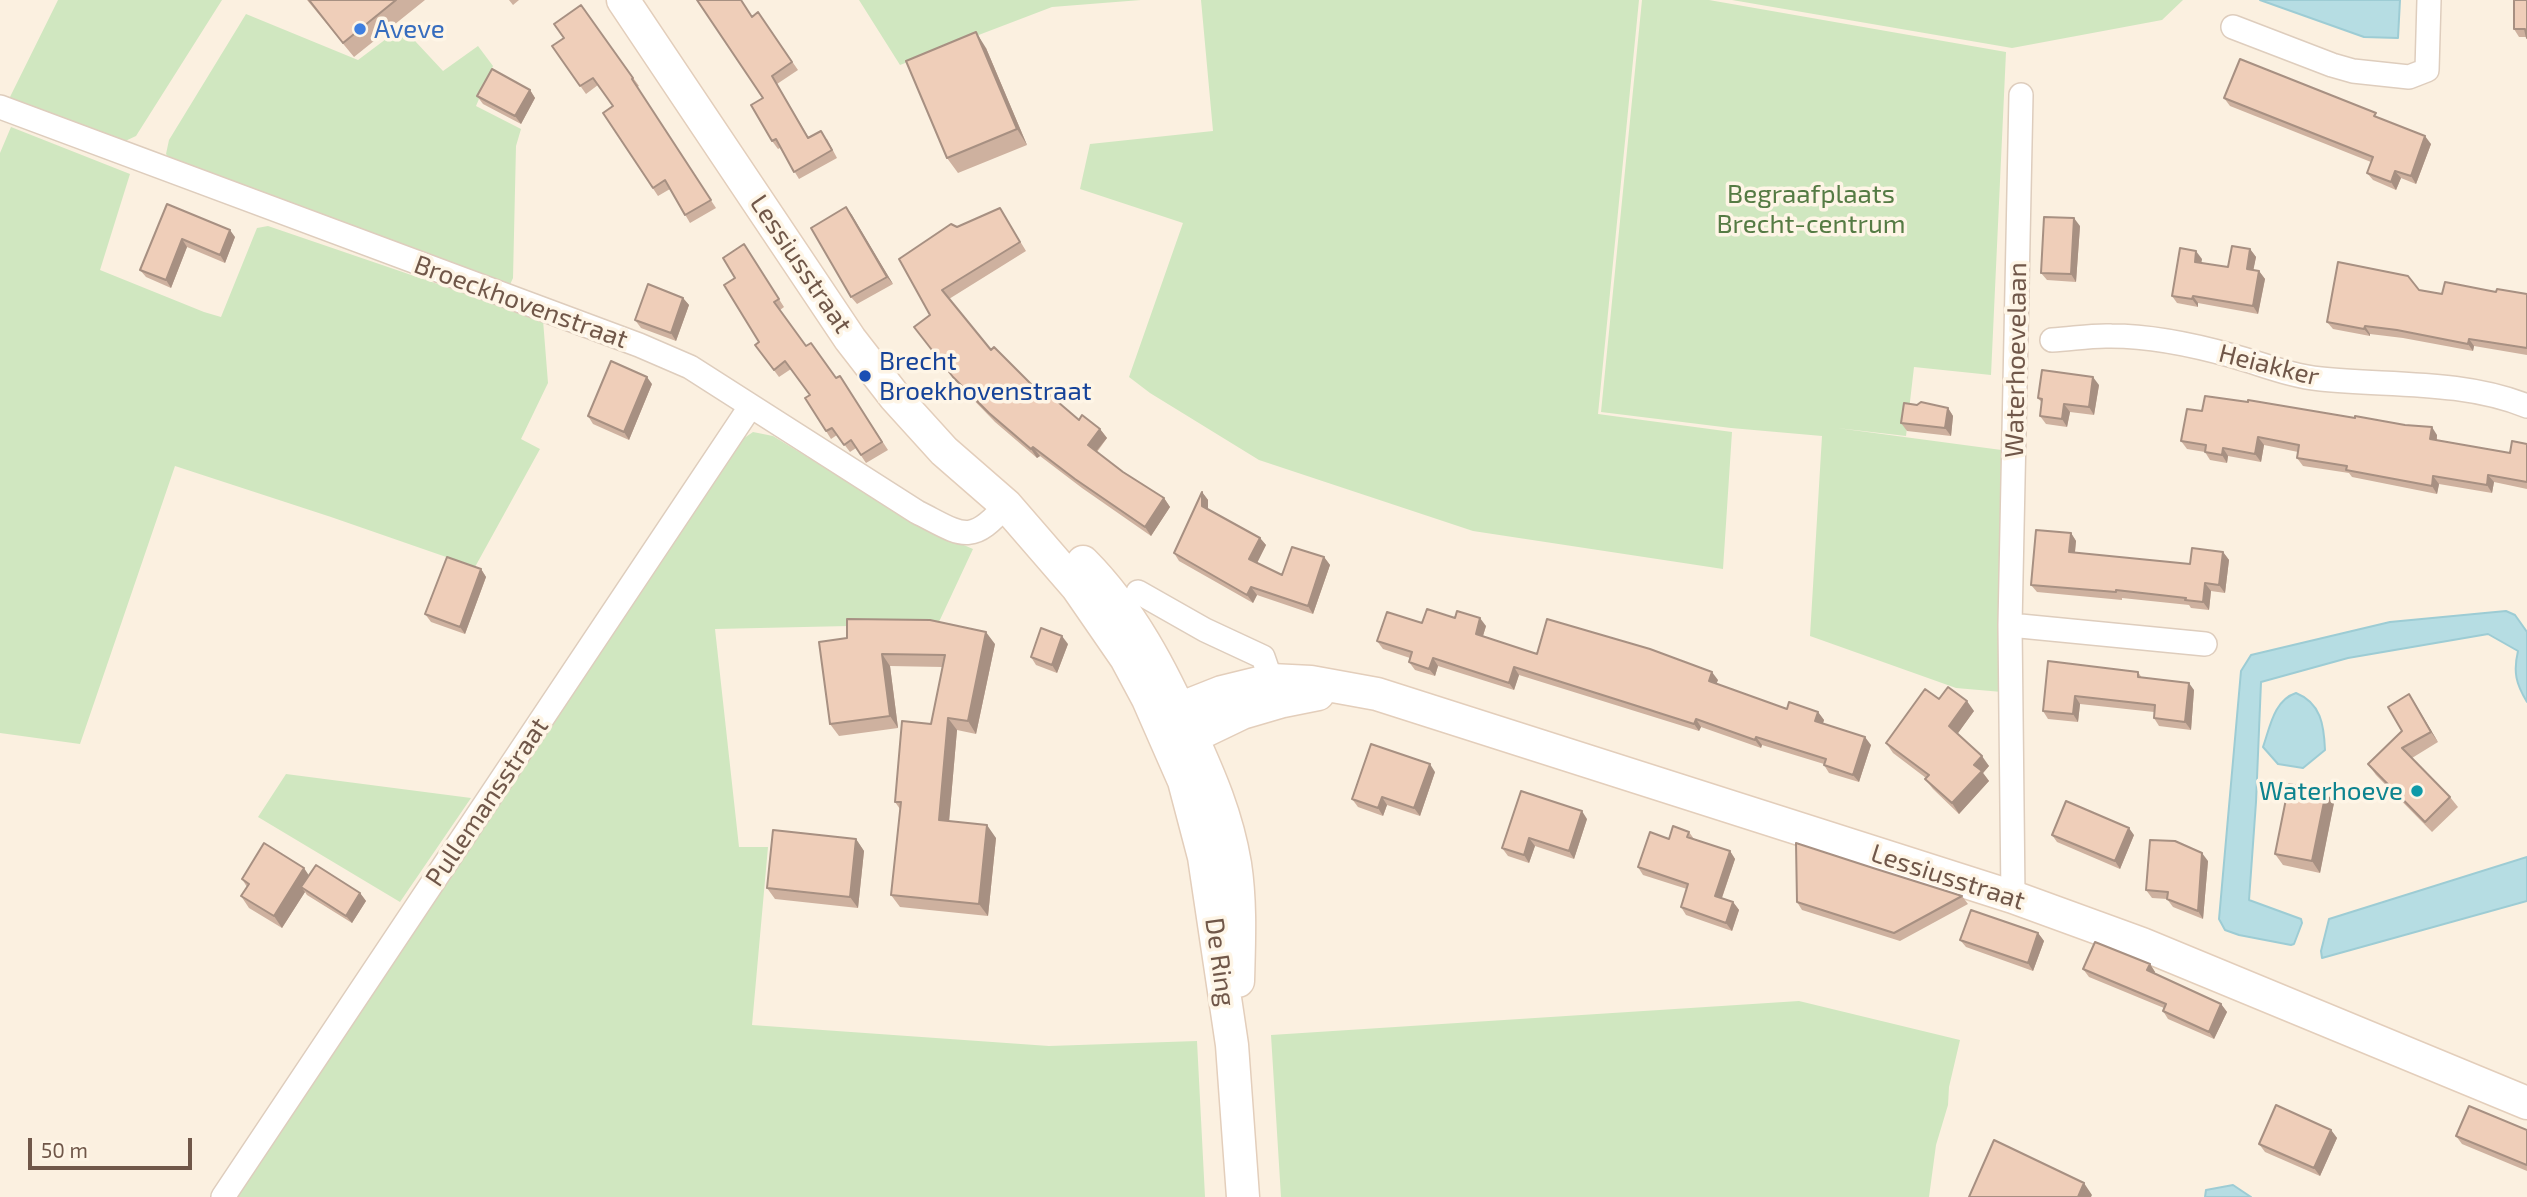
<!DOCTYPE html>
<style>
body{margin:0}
#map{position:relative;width:2527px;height:1197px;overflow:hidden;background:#fbf0e0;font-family:"Exo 2",sans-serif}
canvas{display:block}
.scale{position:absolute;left:28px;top:1138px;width:164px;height:32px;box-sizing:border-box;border:4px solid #705749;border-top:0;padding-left:9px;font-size:21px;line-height:24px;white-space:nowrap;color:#705749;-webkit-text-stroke:5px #fef5e6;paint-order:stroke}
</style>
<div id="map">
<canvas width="2527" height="1197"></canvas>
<div class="scale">50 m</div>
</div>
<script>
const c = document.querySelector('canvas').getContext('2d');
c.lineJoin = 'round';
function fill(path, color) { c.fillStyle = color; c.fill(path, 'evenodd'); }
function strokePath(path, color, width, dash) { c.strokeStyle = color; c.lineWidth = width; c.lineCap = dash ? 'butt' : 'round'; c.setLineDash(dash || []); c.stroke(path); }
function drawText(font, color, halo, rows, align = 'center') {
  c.font = font + ' "Exo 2",sans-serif'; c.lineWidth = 7; c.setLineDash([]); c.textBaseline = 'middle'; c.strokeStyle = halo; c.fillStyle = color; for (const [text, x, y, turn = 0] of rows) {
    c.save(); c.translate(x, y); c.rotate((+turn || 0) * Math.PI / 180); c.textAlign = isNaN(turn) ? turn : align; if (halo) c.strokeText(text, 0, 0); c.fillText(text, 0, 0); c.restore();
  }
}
const green = new Path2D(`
 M58,0H222L136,136L121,143L9,99Z
 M859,0H1141L1052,7L900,65Z
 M1201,0H1639L1598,414L1732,432L1723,569L1473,531L1259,460L1150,393L1129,377L1183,223L1080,189L1090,144L1213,131Z
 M1642,0H1709L2006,52L1991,375L1914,367L1906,436L1837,428L2009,451L2002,692L1956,688L1810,636L1822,436L1731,428L1601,412Z
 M1732,0H2183L2162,20L2012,48Z
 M246,14L358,60L402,27L443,71L478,46L493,66L476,106L521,129L516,146L513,278L508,289L171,161L166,154L169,140Z
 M11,127L130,174L100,270L204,312L221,317L257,228L268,226L543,320L548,383L521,439L540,449L475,567L331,517L175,466L80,744L0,733V153Z
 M753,432L773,436L922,527L973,549L938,624L715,629L739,847H768L752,1025L1049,1046L1197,1041L1205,1197H235L734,445Z
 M286,774L471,798L400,902L258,817Z
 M1799,1001L1960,1040L1949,1087L1948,1105L1936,1145L1929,1197H1281L1271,1035Z`);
const water = new Path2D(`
 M2260,0H2400L2398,38L2364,37Z
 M2506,611L2515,615L2527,632V702C2516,684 2513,672 2518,651L2488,634L2348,658L2261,682L2256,802L2249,900L2301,919L2302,923L2294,944L2291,945L2239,935L2225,930L2219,919L2241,671L2251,655L2390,622Z
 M2296,693C2321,703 2324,725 2325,750L2303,768L2278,764L2263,747C2270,727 2274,700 2296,693Z
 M2527,857V901L2322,958L2321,951L2329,919Z
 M2233,1185L2251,1197H2205L2206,1190Z`);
const minor = new Path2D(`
 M2233,27L2332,65L2353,71L2409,77L2427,70L2429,0
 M0,107L639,345L690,367L917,512C961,534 970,547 1006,505
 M2052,340C2072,339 2092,335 2111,336C2151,336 2194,345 2233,356C2262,364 2290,376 2321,379C2389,386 2462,380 2527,406
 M1138,592L1205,630L1263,657L1271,680
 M2010,625L2205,644
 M2013,897L2010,625L2021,95
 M223,1197L750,407`);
const secondary = new Path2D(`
 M623,0L850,339L895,397L944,451L1006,505L1077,587L1126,658L1148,699L1184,781L1204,857L1232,1045L1243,1197
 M1083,562C1131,610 1163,672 1190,733C1210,777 1227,816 1235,864C1241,903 1239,943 1238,981
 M1165,733L1179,709L1222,692L1271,680L1311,682L1377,694L2013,897L2142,944L2527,1103
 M1171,734L1192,737L1242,713L1283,701L1318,694`);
const wall = new Path2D(`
 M307,0H425L354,57Z
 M509,0H519L513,5Z
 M2527,0V37H2519L2514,29Z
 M581,5L639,86L637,87L716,208L690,223L670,189L658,196L603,113L613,106L598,85L586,94L552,46L564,38Z
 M758,12L798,70L777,84L809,138L827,139L837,158L799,179L780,148L778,149L772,141L763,98L752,16Z
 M986,48L1027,145L958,173L947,158Z
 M530,90L535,98L521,124L483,104L477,96Z
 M2224,98L2379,118L2431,144L2416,184L2401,178L2396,190L2373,180L2367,173L2371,162L2230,106Z
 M167,204L235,237L225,263L187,247L171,288L146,277L140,270Z
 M846,207L893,284L857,304L851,297Z
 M1000,208L1026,251L949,299L991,350L1034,387L1079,420L1100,429L1107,438L1097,452L1123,472L1164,498L1170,507L1151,536L1082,488L1040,456L1037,458L995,422L960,386L914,327L930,315L957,227Z
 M2080,226L2076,282L2047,280L2041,273Z
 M744,244L784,307L780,310L806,346L836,378L840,376L888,450L866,463L856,448L850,452L837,435L831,439L826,431L810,395L791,369L779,377L755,345L759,342L735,278Z
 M2250,249L2256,257L2253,270L2259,271L2265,279L2258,314L2198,303V307L2177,303L2172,296L2202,259L2201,263L2228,267Z
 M2419,290L2442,294L2496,292L2527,294V355L2474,346L2473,351L2403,338L2370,334V336L2333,329L2327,322Z
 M683,298L689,305L676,341L641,328L635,320Z
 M652,384L629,440L593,424L588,416Z
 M2099,385L2094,415L2070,412L2067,427L2046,424L2040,416L2042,403L2038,398Z
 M1917,405L1948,408L1953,416L1951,436L1907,431L1901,423Z
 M2202,411L2437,435V440L2510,453L2527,444V489L2494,482L2492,493L2439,484L2437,494L2352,477L2349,473L2303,466L2297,458L2298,452L2264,445L2261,462L2228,456L2227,463L2210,460L2205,452L2187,449L2181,441Z
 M1202,492L1208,500V509L1260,538L1266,545L1257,563L1282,575L1324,557L1330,565L1313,614L1257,595L1253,603L1179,561L1174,553Z
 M2071,533L2076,541L2075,553L2190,564L2223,552L2229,560L2225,593L2211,591L2209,610L2191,608L2189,605L2122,598V600L2037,592L2031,585Z
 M481,569L486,577L465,634L431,622L425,614Z
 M1455,618L1486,626L1483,636L1537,654L1718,680L1716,684L1787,709L1818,712L1824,720L1823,723L1871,745L1859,782L1829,773L1824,765V764L1762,745L1761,748L1701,727L1699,731L1519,675L1514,690L1438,666L1435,676L1415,670L1409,662L1410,658L1383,649L1377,641Z
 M819,642L995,644L976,734L957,730L949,821L996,838L988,916L900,907L891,895L900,809L895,802L931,724L943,667L890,666L898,728L839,736L830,724Z
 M1068,644L1057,673L1036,665L1031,657Z
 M2048,661L2138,672L2142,678L2194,690L2191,730L2159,726L2154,718V712L2080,704L2078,722L2048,719L2043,711Z
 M2409,694L2438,742L2412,758L2450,797L2458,807L2432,832L2376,775L2368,764L2402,731Z
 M1939,699L1974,711L1957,734L1989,766L1983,773L1989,781L1959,814L1933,789L1925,779L1926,778L1893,753L1886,743Z
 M1435,772L1420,816L1387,805L1383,816L1358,807L1352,799Z
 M2334,803L2320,873L2283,865L2275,854Z
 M1587,819L1574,859L1535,846L1529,863L1508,856L1502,848Z
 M1689,832L1694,839L1730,851L1735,859L1722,898L1733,902L1739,910L1732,931L1686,915L1681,907L1687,889L1643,875L1638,867L1669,839Z
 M2052,835H2134L2120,869L2057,842Z
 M856,839L864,851L858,908L775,899L767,888Z
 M2208,861L2203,919L2173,907L2167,899L2152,898L2146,890Z
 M309,875L360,893L366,901L352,923L307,895L305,892L282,928L249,908L241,896L247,887L242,879Z
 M1962,896L1968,904L1900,941L1802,910L1797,902Z
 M2038,933L2044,941L2033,971L1966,947L1960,940Z
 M2150,964L2155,972L2154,974L2221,1004L2227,1012L2214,1039L2168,1019L2163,1011L2164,1008L2089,977L2083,969Z
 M2331,1130L2337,1138L2320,1176L2265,1152L2259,1144Z
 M2527,1130V1171L2462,1144L2456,1136Z`);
const shadedWall = new Path2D(`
 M976,32L986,48L1027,145L1017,129Z
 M530,90L535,98L521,124L515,116Z
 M2425,136L2431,144L2416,184L2411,176Z
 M2395,171L2401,178L2396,190L2391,182Z
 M846,207L852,215L893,284L887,277Z
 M2074,218L2080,226L2076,282L2071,274Z
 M230,230L235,237L225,263L220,255Z
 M182,239L187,247L171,288L166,280Z
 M2250,249L2256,257L2252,277L2247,269Z
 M2196,251L2202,259L2200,269L2195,262Z
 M2259,271L2265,279L2258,314L2253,306Z
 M2193,296L2198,303V307L2192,299Z
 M683,298L689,305L676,341L671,333Z
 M2365,326L2370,334V336L2364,329Z
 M2469,339L2474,346L2473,351L2468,344Z
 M647,377L652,384L629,440L624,432Z
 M2093,377L2099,385L2094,415L2089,407Z
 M2064,404L2070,412L2067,427L2062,419Z
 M1948,408L1953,416L1951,436L1945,428Z
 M2432,427L2437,435L2436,446L2430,439Z
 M1100,429L1107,438L1094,454L1088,445Z
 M2258,437L2264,445L2261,462L2255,454Z
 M1033,447L1040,456L1037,458L1031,449Z
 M2223,448L2228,456L2227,463L2222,455Z
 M2488,475L2494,482L2492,493L2487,485Z
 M2433,476L2439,484L2437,494L2432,486Z
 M1202,492L1208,500V514L1202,506Z
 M1164,498L1170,507L1151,536L1145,527Z
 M2071,533L2076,541L2074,560L2069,552Z
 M1260,538L1266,545L1255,567L1249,559Z
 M2223,552L2229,560L2225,593L2219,585Z
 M1324,557L1330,565L1313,614L1308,606Z
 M481,569L486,577L465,634L460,627Z
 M2205,583L2211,591L2209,610L2203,602Z
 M1251,587L1257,595L1253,603L1247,595Z
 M1480,618L1486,626L1481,642L1476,634Z
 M986,632L995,644L976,734L968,721Z
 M1062,636L1068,644L1057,673L1052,665Z
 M882,654L890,666L898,728L890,716Z
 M1433,658L1438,666L1435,676L1429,669Z
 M1514,667L1519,675L1514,690L1509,683Z
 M1712,672L1718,680L1714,689L1709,681Z
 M2189,683L2194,690L2191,730L2185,722Z
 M2409,694L2416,705L2438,742L2431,732Z
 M2075,696L2080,704L2078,722L2073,714Z
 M1967,701L1974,711L1956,736L1949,726Z
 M1818,712L1824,720L1821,729L1815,721Z
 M948,718L957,730L948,833L939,820Z
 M1696,719L1701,727L1699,731L1694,724Z
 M1756,737L1762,745L1761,748L1755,740Z
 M1865,737L1871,745L1859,782L1853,775Z
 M1982,756L1989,766L1983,773L1989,781L1959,814L1952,803L1974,765Z
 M1430,764L1435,772L1420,816L1414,808Z
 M2326,792L2334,803L2320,873L2312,861Z
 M1382,797L1387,805L1383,816L1378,808Z
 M1582,811L1587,819L1574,859L1569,851Z
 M987,825L996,838L988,916L979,904Z
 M2129,828L2134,835L2120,869L2115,861Z
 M1529,838L1535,846L1529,863L1524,855Z
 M856,839L864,851L858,908L850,897Z
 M1730,851L1735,859L1720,903L1715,896Z
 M2202,853L2208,861L2203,919L2198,911Z
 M304,868L312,880L301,887L305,892L282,928L274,916Z
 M360,893L366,901L352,923L346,916Z
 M1733,902L1739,910L1732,931L1726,923Z
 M2038,933L2044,941L2033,971L2028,963Z
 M2150,964L2155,972L2152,978L2147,970Z
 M2221,1004L2227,1012L2214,1039L2209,1032Z
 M2331,1130L2337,1138L2320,1176L2314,1168Z
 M2084,1183L2092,1195L2091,1197H2078Z`);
const building = new Path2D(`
 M309,0H396L343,43Z
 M697,0H741L752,17L758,12L792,62L772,76L808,138L821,131L832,150L794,172L776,139L772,141L751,105L763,98Z
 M2514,0H2527V38L2525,29H2514Z
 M581,5L633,78L632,79L711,200L685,215L665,180L653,188L603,113L613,106L593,78L580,86L552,46L564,38L554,24Z
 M976,32L1017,129L947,158L906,61Z
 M2240,59L2376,113L2374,116L2425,136L2411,176L2395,171L2391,182L2367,173L2373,157L2224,98Z
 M492,69L530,90L515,116L477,96Z
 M167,204L230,230L220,255L182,239L166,280L140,270Z
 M846,207L887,277L851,297L811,228Z
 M1000,208L1020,242L942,290L991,350L994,347L1034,387L1037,384L1079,420L1082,415L1100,429L1088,445L1123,472L1164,498L1145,527L1075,479L1033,447L1031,449L989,413L953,377L914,327L930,315L899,259L951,224L957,227Z
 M2044,217L2074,218L2071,274L2041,273Z
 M744,244L779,299L774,302L806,346L811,343L836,378L840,376L882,442L861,455L851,440L844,445L832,428L826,431L805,398L810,395L785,361L774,370L755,345L759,342L724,285L735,278L723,258Z
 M2232,246L2250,249L2247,269L2259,271L2253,306L2193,296L2192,299L2172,296L2180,248L2196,251L2195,262L2228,267Z
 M2338,262L2408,276L2419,290L2442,294L2445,282L2496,292L2497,289L2527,294V348L2469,339L2468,344L2397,330L2365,326L2364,329L2327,322Z
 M648,284L683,298L671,333L635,320Z
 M611,361L647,377L624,432L588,416Z
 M2042,370L2093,377L2089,407L2064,404L2062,419L2040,416L2042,399L2038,398Z
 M2205,396L2248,402V400L2355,418V416L2405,425L2432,427L2430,439L2510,453L2512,441L2527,444V482L2488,475L2487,485L2433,476L2432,486L2346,470L2347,466L2297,458L2299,445L2258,437L2255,454L2223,448L2222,455L2205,452L2206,445L2181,441L2187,409L2202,411Z
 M1921,402L1948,408L1945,428L1901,423L1904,403L1917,405Z
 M1202,492V506L1260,538L1249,559L1282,575L1292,547L1324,557L1308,606L1251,587L1247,595L1174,553Z
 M2036,530L2071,533L2069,552L2190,564L2192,548L2223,552L2219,585L2205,583L2203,602L2185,600L2186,598L2116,590V592L2031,585Z
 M447,557L481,569L460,627L425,614Z
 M1427,609L1455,618L1457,611L1480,618L1476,634L1537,654L1547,619L1650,649L1712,672L1709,681L1787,709L1789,702L1818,712L1815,721L1865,737L1853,775L1824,765L1826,759L1756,737L1755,740L1696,719L1694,724L1514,667L1509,683L1433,658L1429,669L1409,662L1412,652L1377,641L1387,612L1422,623Z
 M847,619L930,620L986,632L968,721L948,718L939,820L987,825L979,904L891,895L901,802H895L902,721L931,724L945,655L882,654L890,716L830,724L819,642L847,638Z
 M1041,628L1062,636L1052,665L1031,657Z
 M2048,661L2138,672V677L2189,683L2185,722L2154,718L2155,705L2075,696L2073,714L2043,711Z
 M1948,687L1967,701L1949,726L1982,756L1974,765L1982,771L1952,803L1925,779L1929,775L1886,743L1925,689L1939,699Z
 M2409,694L2431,732L2402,748L2450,797L2425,822L2368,764L2402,731L2388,707Z
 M1371,744L1430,764L1414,808L1382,797L1378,808L1352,799Z
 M2289,784L2326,792L2312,861L2275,854Z
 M1521,791L1582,811L1569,851L1529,838L1524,855L1502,848Z
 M2066,801L2129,828L2115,861L2052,835Z
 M1673,826L1689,832L1687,837L1730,851L1715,896L1733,902L1726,923L1681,907L1688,884L1638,867L1650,832L1669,839Z
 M773,830L856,839L850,897L767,888Z
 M2150,840L2175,841L2202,853L2198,911L2167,899L2168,892L2146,890Z
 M264,843L304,868L274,916L241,896L249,884L242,879Z
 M1796,843L1873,868L1962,896L1894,933L1797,902Z
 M316,865L360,893L346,916L301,887Z
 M1971,910L2038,933L2028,963L1960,940Z
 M2095,942L2150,964L2147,970L2221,1004L2209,1032L2163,1011L2166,1004L2083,969Z
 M2276,1105L2331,1130L2314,1168L2259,1144Z
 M2469,1106L2527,1130V1165L2456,1136Z
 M1994,1140L2084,1183L2078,1197H1969Z`);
const markers = [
 [360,29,7,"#3f7fe0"],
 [865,376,7,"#1a4fb4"],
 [2417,791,7,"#0f9aa8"]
];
const shopNames = [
 ["Aveve",374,29]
];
const parkNames = [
 ["Begraafplaats",1811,194],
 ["Brecht-centrum",1811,224]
];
const streetNames = [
 ["Lessiusstraat",801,264,56],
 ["Broeckhovenstraat",521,302,20],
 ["Waterhoevelaan",2016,360,-89],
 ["Heiakker",2269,365,14],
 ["Pullemansstraat",487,802,-56],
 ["Lessiusstraat",1948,877,18],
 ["De Ring",1220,962,82]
];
const transitNames = [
 ["Brecht",879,361],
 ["Broekhovenstraat",879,391]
];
const cultureNames = [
 ["Waterhoeve",2403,791]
];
fill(green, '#d0e7c0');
fill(water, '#b6dde3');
strokePath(water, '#9dccd4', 2);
strokePath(minor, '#decdbd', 26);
strokePath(secondary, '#e3cebb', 35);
strokePath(minor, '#fff', 23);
strokePath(secondary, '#fff', 32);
fill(wall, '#ceb19f');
fill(shadedWall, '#a79082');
fill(building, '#efceb9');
strokePath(building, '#a79082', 2);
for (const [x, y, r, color] of markers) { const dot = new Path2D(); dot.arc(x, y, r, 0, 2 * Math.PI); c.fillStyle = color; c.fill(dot); strokePath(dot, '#fef5e6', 2.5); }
drawText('26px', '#366cbe', '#fef5e6', shopNames, 'left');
drawText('26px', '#557b44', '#fef5e6', parkNames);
drawText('26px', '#705749', '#fef5e6', streetNames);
drawText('26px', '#164399', '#fef5e6', transitNames, 'left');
drawText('26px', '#0d838f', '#fef5e6', cultureNames, 'right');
</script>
